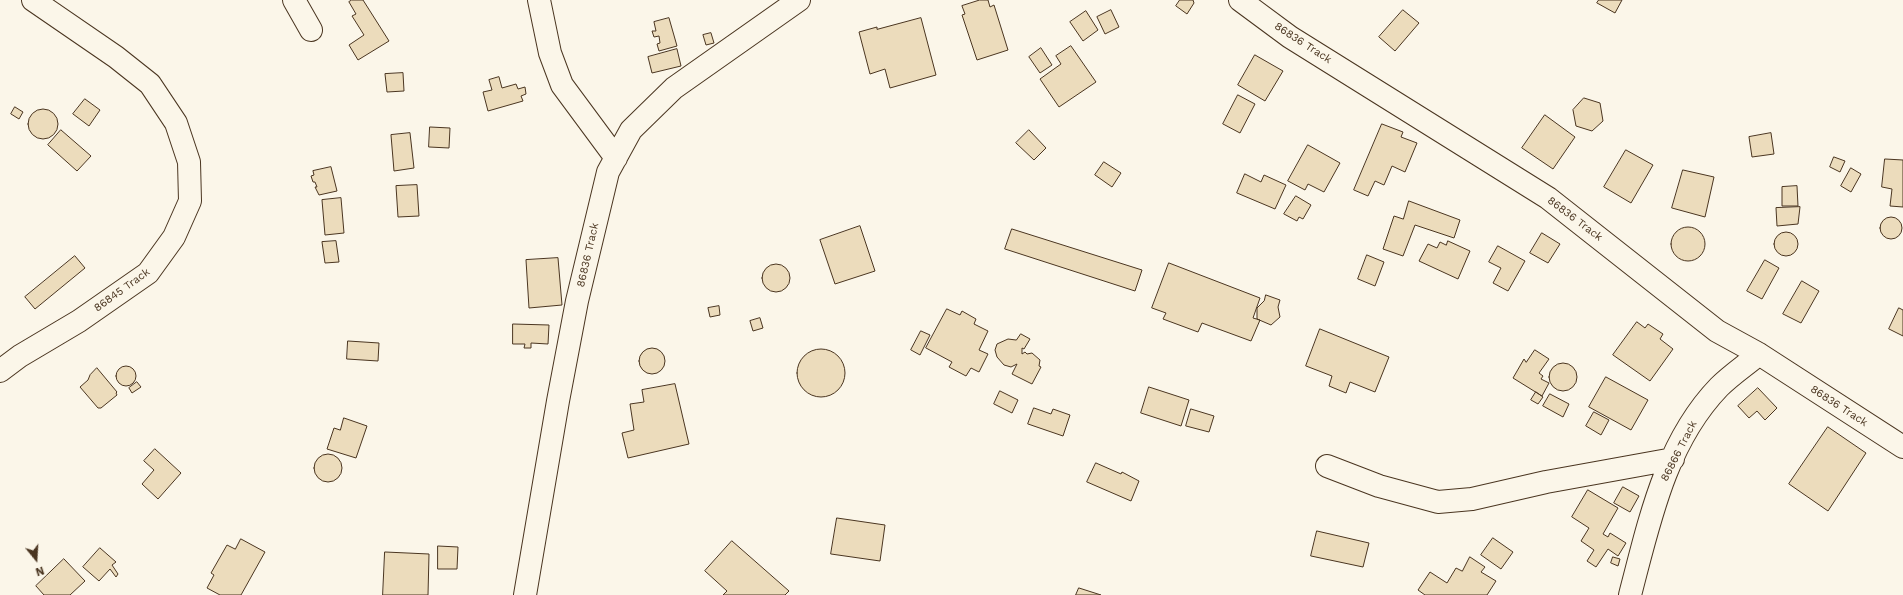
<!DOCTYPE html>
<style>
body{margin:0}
#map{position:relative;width:1903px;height:595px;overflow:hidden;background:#fbf6e9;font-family:"Work Sans",sans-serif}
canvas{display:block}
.north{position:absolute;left:16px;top:539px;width:40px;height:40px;-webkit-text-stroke:3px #fbf6e9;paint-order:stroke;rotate:162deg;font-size:11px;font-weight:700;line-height:16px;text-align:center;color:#4a3520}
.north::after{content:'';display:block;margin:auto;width:14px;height:18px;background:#4a3520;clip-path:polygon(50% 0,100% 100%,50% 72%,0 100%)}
</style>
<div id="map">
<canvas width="1903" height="595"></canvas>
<div class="north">N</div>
</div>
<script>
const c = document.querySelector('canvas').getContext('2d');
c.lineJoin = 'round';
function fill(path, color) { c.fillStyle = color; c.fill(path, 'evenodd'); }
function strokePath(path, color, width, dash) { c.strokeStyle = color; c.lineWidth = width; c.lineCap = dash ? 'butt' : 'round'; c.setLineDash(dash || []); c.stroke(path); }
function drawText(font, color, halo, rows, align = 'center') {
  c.font = font + ' "Work Sans",sans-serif'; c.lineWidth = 3; c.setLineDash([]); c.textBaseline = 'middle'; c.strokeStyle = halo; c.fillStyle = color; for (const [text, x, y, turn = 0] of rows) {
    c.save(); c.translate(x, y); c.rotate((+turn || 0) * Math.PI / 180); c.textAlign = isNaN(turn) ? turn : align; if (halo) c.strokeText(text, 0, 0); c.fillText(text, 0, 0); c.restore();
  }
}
const building = new Path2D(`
 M352,0H363L389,41L358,60L349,45L364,35L352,16L356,14L349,2Z
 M980,0H988L990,7L994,5L1008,50L977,60L962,15L965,14L962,6Z
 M1180,0H1193L1194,3L1187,14L1176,6Z
 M1599,0H1622L1615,13L1597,3Z
 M1111,10L1119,27L1105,34L1097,17Z
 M1403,10L1419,23L1395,51L1379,37Z
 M1086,11L1098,30L1083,41L1070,22Z
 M669,18L677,46L659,51L657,44L660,43L659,36L654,37L652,31H656L654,22Z
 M921,18L936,75L890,88L885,69L870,74L859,32L877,27V29Z
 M711,33L714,43L706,45L703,35Z
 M1071,46L1096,82L1059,107L1040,79L1061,64L1056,56Z
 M1041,48L1052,65L1040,73L1029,57Z
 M677,49L681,66L652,73L648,57Z
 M1255,55L1283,71L1265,101L1238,85Z
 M403,73L404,91L387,92L385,74Z
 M499,77L502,88L516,84L518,89L525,87L526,94L521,96L523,101L488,111L483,92L492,90L489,80Z
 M1238,95L1255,104L1240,133L1223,124Z
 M1584,98L1600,103L1603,121L1592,131L1576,126L1573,110Z
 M85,99L100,110L89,126L73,114Z
 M15,107L23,112L19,119L11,114Z
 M28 124a15 15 0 1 1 30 0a15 15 0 1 1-30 0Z
 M1545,115L1575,137L1553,169L1522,148Z
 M1382,124L1403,132L1401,137L1417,143L1405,172L1392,166L1384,185L1375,181L1368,196L1354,190Z
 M430,127L450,128L449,148L429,147Z
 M61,130L91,156L77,171L48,145Z
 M1029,130L1046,148L1034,160L1016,143Z
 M410,133L414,168L394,171L391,135Z
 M1771,133L1774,154L1752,157L1749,137Z
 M1308,145L1340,163L1324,192L1308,184L1305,190L1288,181Z
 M1626,150L1653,165L1631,203L1604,187Z
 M1834,157L1845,161L1840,172L1830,167Z
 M1885,159L1903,160V207L1890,206L1892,189L1882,187Z
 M1104,162L1121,173L1112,187L1095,175Z
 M331,167L337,191L319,195L315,187H317L315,182H313L311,176L314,175L313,171Z
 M1851,168L1861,174L1851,192L1841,186Z
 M1683,170L1714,177L1705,217L1672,208Z
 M1245,174L1261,182L1264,175L1286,185L1275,209L1237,193Z
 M417,185L419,216L398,217L396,186Z
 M1797,186L1798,206H1782V187Z
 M1296,196L1311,205L1303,219L1299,217L1297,221L1284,214Z
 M341,198L344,233L325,235L322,200Z
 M1409,201L1460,220L1454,238L1415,225L1403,256L1383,249L1394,216L1403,219Z
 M1800,207L1798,224L1777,226L1776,208Z
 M1880 228a11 11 0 1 1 22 0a11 11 0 1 1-22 0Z
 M860,226L875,271L835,284L820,240Z
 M1671 244a17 17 0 1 1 34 0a17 17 0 1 1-34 0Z
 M1012,229L1142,270L1135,291L1005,249Z
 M1774 244a12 12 0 1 1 24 0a12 12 0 1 1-24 0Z
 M1542,233L1560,244L1548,263L1530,253Z
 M336,241L339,262L325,263L322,242Z
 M1448,241L1470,251L1458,279L1419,261L1428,244L1437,248L1440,242L1446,245Z
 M1498,246L1525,261L1508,291L1493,283L1501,268L1489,262Z
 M1367,255L1384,262L1375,286L1358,279Z
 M75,256L85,268L35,309L25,297Z
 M558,258L562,305L529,308L526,260Z
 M1765,260L1779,268L1762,299L1747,291Z
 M1169,263L1260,298L1253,318L1260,320L1251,341L1202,323L1198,332L1163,319L1166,313L1152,308Z
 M762 278a14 14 0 1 1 28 0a14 14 0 1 1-28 0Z
 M1802,281L1819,291L1801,323L1783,314Z
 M1266,295L1280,300L1278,307L1280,317L1271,325L1257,319V308L1264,301Z
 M719,306L720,315L710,317L708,308Z
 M1899,308L1903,310V336L1889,329Z
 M947,309L960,315L962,311L976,319L974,324L988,331L979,350L988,354L979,372L971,368L966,376L949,367L952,362L926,348Z
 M760,318L763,328L753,331L750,321Z
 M1637,322L1645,328L1648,324L1663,334L1660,339L1673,349L1650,381L1613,355Z
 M513,324L549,325L548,344L531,343V348H524L525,344H513Z
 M1320,329L1389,357L1375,392L1350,382L1346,393L1329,386L1332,376L1306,366Z
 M921,331L930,335L920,355L911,350Z
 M1021,334L1030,339L1024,349L1022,348V354L1025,352L1027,354L1032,353L1040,360L1039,366L1041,367L1032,384L1012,374L1017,364L1011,367L1004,365L997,357L995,350L997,344L1008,339L1016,340Z
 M348,341L379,343L378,361L347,359Z
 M639 361a13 13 0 1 1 26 0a13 13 0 1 1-26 0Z
 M797 373a24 24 0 1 1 48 0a24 24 0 1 1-48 0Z
 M1535,350L1549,359L1539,373L1543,376L1541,379L1549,383L1542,396L1513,378L1524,359L1526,362Z
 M1549 377a14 14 0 1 1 28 0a14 14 0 1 1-28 0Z
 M116 376a10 10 0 1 1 20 0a10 10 0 1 1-20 0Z
 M97,368L117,392L116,393L117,395L101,408H98L80,387L88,380L90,375Z
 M1606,377L1648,400L1631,430L1589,407Z
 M137,382L141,387L132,393L129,388Z
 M675,384L689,444L628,458L622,433L634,430L630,404L644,402L642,390Z
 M1149,387L1189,400L1181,426L1141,413Z
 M1758,388L1777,408L1765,420L1757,411L1749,418L1738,406Z
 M1000,391L1018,400L1012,413L994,404Z
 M1536,392L1543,397L1538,404L1531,400Z
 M1550,394L1569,404L1563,417L1543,406Z
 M1034,408L1051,414L1053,409L1070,415L1063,436L1028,424Z
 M1191,409L1214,416L1209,432L1186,426Z
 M1594,412L1609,420L1601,435L1586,426Z
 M344,418L367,426L356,458L327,449L334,428L340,430Z
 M1828,427L1866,453L1828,511L1789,484Z
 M155,449L181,473L158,499L142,484L154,470L144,461Z
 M314 468a14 14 0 1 1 28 0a14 14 0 1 1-28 0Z
 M1096,463L1121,474L1122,472L1139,481L1131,501L1087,482Z
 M1623,487L1639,496L1630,512L1614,503Z
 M1588,490L1618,508L1603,534L1608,537L1610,533L1626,543L1618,556L1608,549L1596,567L1587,561L1594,550L1581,541L1589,528L1572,517Z
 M837,518L885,525L880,561L831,554Z
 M1317,531L1369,543L1363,567L1311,556Z
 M1493,538L1513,552L1501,569L1481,555Z
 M241,539L265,552L241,595H220L207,588L214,575L211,573L227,545L235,549Z
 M732,541L789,591L785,595H723L727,591L705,571Z
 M438,546L458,547L457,569H438Z
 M100,548L116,562L112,565L118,574L116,577L110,569L99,581L83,567Z
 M385,552L429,554L428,595H383Z
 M1470,557L1485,567L1481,572L1496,581L1487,595H1425L1418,590L1430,572L1447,583L1456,568L1462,571Z
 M1613,557L1620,559L1618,566L1611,563Z
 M64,559L85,581L70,595H44L36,586Z
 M1079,588L1101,595H1076Z`);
const minor = new Path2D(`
 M294,0L311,30
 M539,0L550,53L562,85L616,158
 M1240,0L1290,37L1548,198L1717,331L1759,354L1903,447
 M0,371L20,356L79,321L148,273L174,237L190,201L189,162L176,123L150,84L116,57L33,0
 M1327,466L1379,486L1438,502L1472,499L1546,482L1673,459
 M525,595L558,401L577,301L608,172L631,130L674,88L799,0
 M1630,595C1649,523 1665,443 1719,387C1731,375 1746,365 1759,354`);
const streetNames = [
 ["86836 Track",1303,43,33],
 ["86836 Track",1575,219,37],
 ["86836 Track",588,255,-77],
 ["86845 Track",122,290,-36],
 ["86836 Track",1839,406,33],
 ["86866 Track",1679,451,-63]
];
fill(building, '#ecdcbc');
strokePath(building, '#4a3520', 1);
strokePath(minor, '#4a3520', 24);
strokePath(minor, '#fbf6e9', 22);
drawText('11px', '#4a3520', '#fbf6e9', streetNames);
</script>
